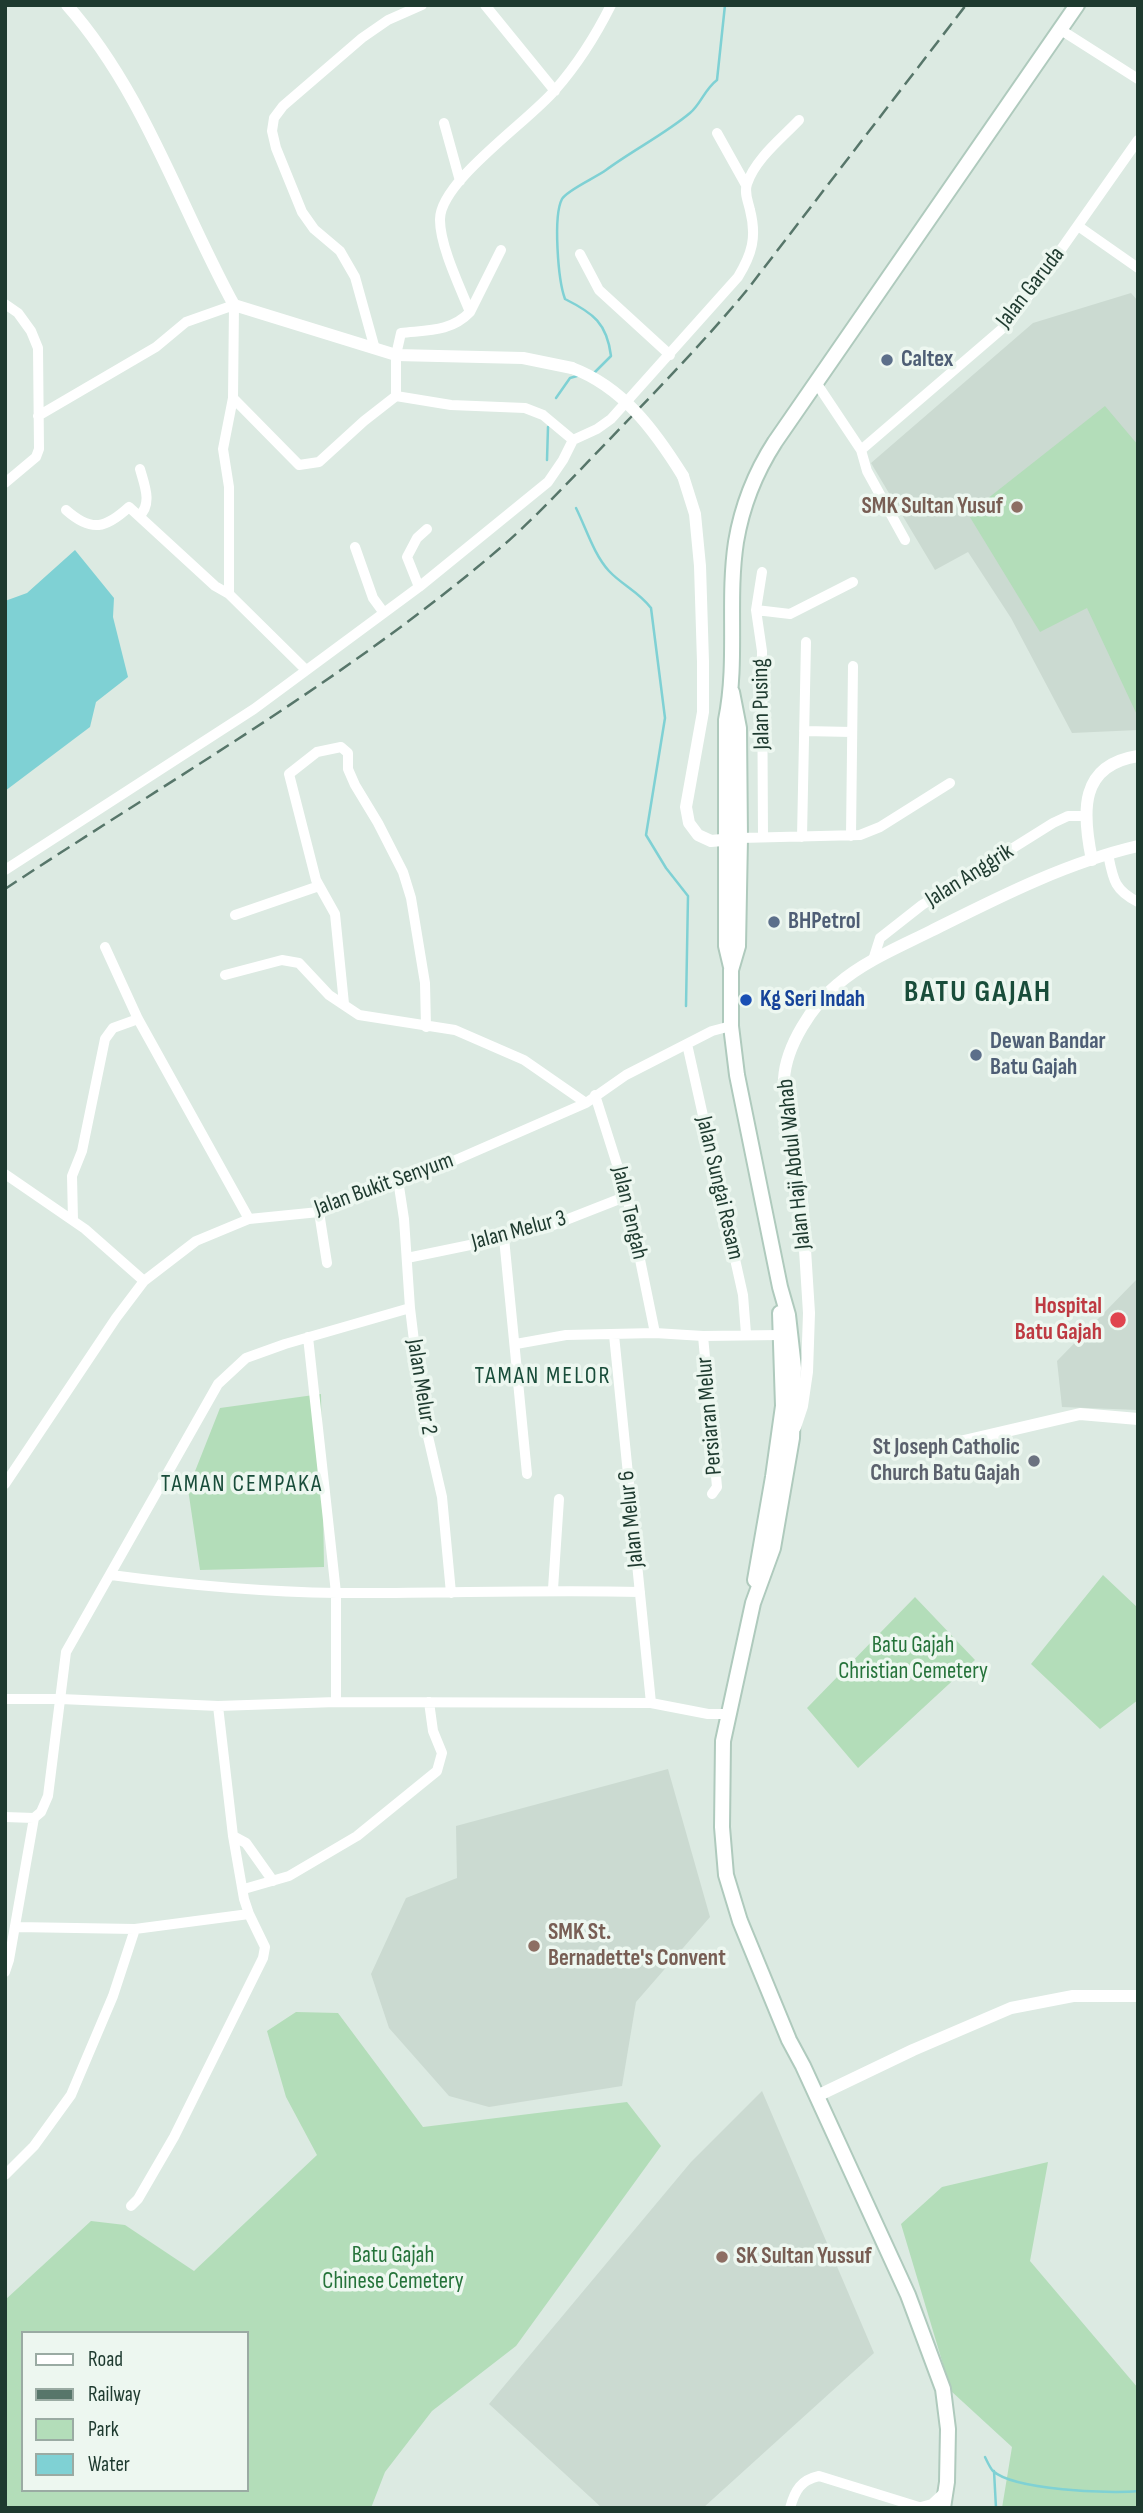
<!DOCTYPE html>
<style>
body{margin:0}
#map{position:relative;width:1143px;height:2513px;overflow:hidden;background:#dceae2;font-family:"Sofia Sans Condensed",sans-serif}
canvas{display:block}
.frame{position:absolute;inset:0;border:7px solid #1e3a2f;pointer-events:none}
.legend{position:absolute;left:21px;top:2331px;width:228px;height:161px;box-sizing:border-box;background:#edf7f0;border:2px solid #9aaba3;margin:0;padding:9px 12px;list-style:none;font-size:21px;color:#1e3a2f}
.legend li{display:flex;align-items:center;gap:14px;height:35px}
.legend b{width:35px;border:2px solid #9aaba3}
</style>
<div id="map">
<canvas width="1143" height="2513"></canvas>
<div class="frame"></div>
<ul class="legend">
<li><b style="height:9px;background:#fff"></b>Road</li>
<li><b style="height:9px;background:#57766a"></b>Railway</li>
<li><b style="height:19px;background:#b3ddb9"></b>Park</li>
<li><b style="height:19px;background:#7fd1d4"></b>Water</li>
</ul>
</div>
<script>
const c = document.querySelector('canvas').getContext('2d');
c.lineJoin = 'round';
function fill(path, color) { c.fillStyle = color; c.fill(path, 'evenodd'); }
function strokePath(path, color, width, dash) { c.strokeStyle = color; c.lineWidth = width; c.lineCap = dash ? 'butt' : 'round'; c.setLineDash(dash || []); c.stroke(path); }
function drawText(font, color, halo, rows, align = 'center') {
  c.font = font + ' "Sofia Sans Condensed",sans-serif'; c.lineWidth = 7; c.setLineDash([]); c.textBaseline = 'middle'; c.strokeStyle = halo; c.fillStyle = color; for (const [text, x, y, turn = 0] of rows) {
    c.save(); c.translate(x, y); c.rotate((+turn || 0) * Math.PI / 180); c.textAlign = isNaN(turn) ? turn : align; if (halo) c.strokeText(text, 0, 0); c.fillText(text, 0, 0); c.restore();
  }
}
const built = new Path2D(`
 M1131,293L1138,301V730L1072,733L1011,618L968,552L935,570L871,463L1033,323Z
 M1138,1278V1410L1062,1407L1057,1361Z
 M668,1769L710,1917L636,2002L622,2086L489,2107L449,2096L389,2028L371,1974L406,1898L457,1878L456,1826Z
 M762,2091L874,2353L703,2508H602L489,2404L691,2162Z`);
const green = new Path2D(`
 M1105,406L1138,445V717L1087,608L1040,632L968,514Z
 M321,1394L324,1567L200,1570L188,1489L220,1408Z
 M1103,1575L1138,1608V1700L1100,1729L1031,1664Z
 M915,1597L975,1660L858,1768L807,1708Z
 M296,2012L338,2013L423,2127L627,2102L661,2146L516,2346L432,2411L385,2472L371,2508H5V2300L91,2221L125,2225L194,2271L317,2155L286,2097L267,2031ZM23,2333H247V2490H23Z
 M1048,2162L1030,2261L1138,2388V2508H1002L1012,2447L951,2391L901,2224L942,2187Z`);
const water = new Path2D(`
 M75,550L114,598L113,617L128,677L96,702L90,727L5,791V601L27,593Z`);
const stream = new Path2D(`
 M594,373L611,356C607,323 593,313 565,299C558,280 553,216 562,199C567,190 595,178 606,170C633,150 665,134 690,113C701,104 704,90 717,80L725,5
 M556,398L570,378L577,376
 M547,460L548,427
 M576,508C586,528 594,555 609,571C622,585 639,592 651,608L665,718L646,835L666,868L688,896L686,1006
 M985,2457C987,2461 990,2468 993,2471C1014,2490 1109,2494 1138,2491
 M994,2471L996,2508`);
const minor = new Path2D(`
 M485,5L555,91
 M1061,30L1138,79
 M444,123L460,181
 M717,133L746,185
 M1078,226L1138,268
 M580,254L599,290L670,355
 M5,304L18,313L31,331L38,348L39,449L36,457L5,483
 M470,312L501,250
 M375,349L355,277L340,251L314,229L302,212L276,148L272,131L274,118L283,106L362,38L388,20L422,5
 M817,384L861,450L867,471L905,540
 M233,398L299,465L319,462L364,421L396,396
 M38,416L156,347L186,322L234,305L233,398L223,449L229,487V594
 M573,440L597,429L611,419L738,277C752,254 757,237 750,210C748,201 744,193 747,184C755,159 782,138 799,120
 M861,450L1010,322L1138,140
 M66,510C92,533 106,528 129,507L215,586L229,594L305,669
 M139,516C153,504 144,484 140,469
 M355,547L373,598L384,613
 M762,572L756,610L762,651L763,837
 M419,587L407,557L417,538L427,529
 M756,610L790,614L853,582
 M804,731L852,732
 M851,836L853,666
 M802,837L806,642
 M740,838L860,835L880,827L950,783
 M1108,854C1113,879 1114,890 1138,902
 M5,870L254,709L419,587L548,482L563,460L573,440L543,415L525,408L451,405L396,396V355L401,333C427,330 451,332 470,312C460,287 440,246 440,220C439,182 529,121 555,90C577,65 596,35 611,5
 M235,915L319,886
 M105,947L138,1019L249,1219
 M873,960L880,938L922,905L1053,823L1068,816H1086
 M225,975L282,960L299,963L329,995L359,1015L455,1030L524,1060L586,1103
 M344,1004L335,914L316,880L289,774L317,752L341,747L348,753V769L355,785L378,823L403,872L411,898L425,983L426,1027
 M687,1044L743,1295L746,1334
 M595,1095L627,1196L655,1333
 M5,1174L85,1229L144,1281
 M398,1180L404,1219L410,1308L423,1415L442,1497L451,1593
 M319,1212L327,1263
 M73,1220L72,1176L82,1151L105,1039L113,1028L138,1019
 M504,1238L527,1474
 M407,1258L504,1238L553,1225L627,1196
 M614,1335L651,1703
 M703,1336L717,1487L712,1494
 M308,1337L336,1593V1702
 M516,1344L566,1335L655,1333L703,1336L780,1335
 M5,1484L116,1318L144,1281L196,1241L249,1219L319,1212L398,1180L451,1162L586,1103L626,1075L712,1031L731,1026
 M111,1575C186,1585 262,1592 338,1593C439,1594 539,1589 640,1592
 M553,1589L559,1499
 M5,1699H61L218,1706L336,1702L651,1703L708,1714H728
 M5,1817L34,1818
 M233,1836L246,1843L273,1881
 M244,1889L289,1876L357,1836L437,1771L442,1753L433,1731L429,1702
 M16,1927L135,1929L249,1914L244,1899L233,1836L218,1706
 M5,1972L9,1960L34,1818L41,1812L48,1796L66,1652L218,1384L246,1358L285,1344L410,1308
 M5,2175L34,2146L71,2095L113,1996L135,1929
 M131,2206L138,2199L174,2137L263,1958L265,1947L249,1914
 M921,2507L932,2504L945,2492
 M790,2508C795,2490 801,2480 819,2476L922,2508`);
const tertiary = new Path2D(`
 M67,5C144,92 179,205 234,305L396,355L523,358L572,368
 M683,476L695,514L700,566L703,662V712L686,807L689,823L698,835L711,841L733,839
 M1092,860C1082,812 1079,765 1138,756
 M795,1427L802,1406L807,1372L809,1313L801,1186L784,1079C786,1046 812,1005 838,984C865,961 899,947 931,931C997,898 1065,863 1138,846
 M951,1444L1080,1414L1138,1419
 M817,2096L913,2050L1011,2008L1073,1996H1138`);
const secondary = new Path2D(`
 M732,692L739,728L740,838L738,946L731,970V1026L737,1075L780,1287L788,1315L794,1368L792,1438L773,1548L753,1603L723,1741L722,1827L726,1875L740,1921L789,2040L803,2066L908,2295L943,2389L948,2429L947,2482L943,2508
 M731,967L726,946V720C738,661 727,601 736,542C742,506 755,473 775,442L1077,5
 M755,1580L773,1477L783,1406L780,1313`);
const rail = new Path2D(`
 M5,889C174,777 352,676 506,543C542,511 574,476 607,442C655,392 703,343 747,290L966,5`);
const tertiaryBridge = new Path2D(`
 M572,368C623,387 655,431 683,476`);
const markers = [
 [887,360,7,"#5c6f8a"],
 [1017,507,7,"#8d6e63"],
 [774,922,7,"#5c6f8a"],
 [746,1000,7,"#1a4fb4"],
 [976,1055,7,"#5c6f8a"],
 [1118,1320,9,"#e0444e"],
 [1034,1461,7,"#6b7280"],
 [534,1946,7,"#8d6e63"],
 [722,2257,7,"#8d6e63"]
];
const streetNames = [
 ["Jalan Garuda",1031,288,-52],
 ["Jalan Pusing",762,704,-91],
 ["Jalan Anggrik",970,876,-32],
 ["Jalan Haji Abdul Wahab",795,1164,-96],
 ["Jalan Bukit Senyum",384,1185,-20],
 ["Jalan Sungai Resam",719,1188,77],
 ["Jalan Tengah",629,1213,77],
 ["Jalan Melur 3",519,1231,-15],
 ["Jalan Melur 2",421,1387,81],
 ["Persiaran Melur",710,1416,-95],
 ["Jalan Melur 6",632,1519,-96]
];
const serviceNames = [
 ["Caltex",901,360],
 ["BHPetrol",788,922],
 ["Dewan Bandar",990,1042],
 ["Batu Gajah",990,1068]
];
const educationNames = [
 ["SMK Sultan Yusuf",1003,507,"right"],
 ["SMK St.",548,1933],
 ["Bernadette's Convent",548,1959],
 ["SK Sultan Yussuf",736,2257]
];
const transitNames = [
 ["Kg Seri Indah",760,1000]
];
const healthNames = [
 ["Hospital",1102,1307],
 ["Batu Gajah",1102,1333]
];
const worshipNames = [
 ["St Joseph Catholic",1020,1448],
 ["Church Batu Gajah",1020,1474]
];
const parkNames = [
 ["Batu Gajah",913,1646],
 ["Christian Cemetery",913,1672],
 ["Batu Gajah",393,2256],
 ["Chinese Cemetery",393,2282]
];
const neighbourhoodNames = [
 ["TAMAN MELOR",543,1377],
 ["TAMAN CEMPAKA",242,1485]
];
const districtNames = [
 ["BATU GAJAH",978,993]
];
fill(built, '#cbdad1');
fill(green, '#b3ddb9');
fill(water, '#7fd1d4');
strokePath(stream, '#7fd1d4', 2.5);
strokePath(secondary, '#afcabd', 18);
strokePath(minor, '#fff', 10);
strokePath(tertiary, '#fff', 12);
strokePath(secondary, '#fff', 14);
strokePath(rail, '#57766a', 2.5, [14, 7]);
strokePath(tertiaryBridge, '#fff', 12);
for (const [x, y, r, color] of markers) { const dot = new Path2D(); dot.arc(x, y, r, 0, 2 * Math.PI); c.fillStyle = color; c.fill(dot); strokePath(dot, '#edf7f0', 2.5); }
drawText('23px', '#1e3a2f', '#edf7f0', streetNames);
drawText('bold 23px', '#4e5e75', '#edf7f0', serviceNames, 'left');
drawText('bold 23px', '#785e54', '#edf7f0', educationNames, 'left');
drawText('bold 23px', '#164399', '#edf7f0', transitNames, 'left');
drawText('bold 23px', '#be3a42', '#edf7f0', healthNames, 'right');
drawText('bold 23px', '#5b616d', '#edf7f0', worshipNames, 'right');
drawText('23px', '#25733a', '#edf7f0', parkNames);
c.letterSpacing = '2px';
drawText('24px', '#194d3a', '#edf7f0', neighbourhoodNames);
c.letterSpacing = '0px';
c.letterSpacing = '2px';
drawText('bold 30px', '#194d3a', '#edf7f0', districtNames);
c.letterSpacing = '0px';
</script>
